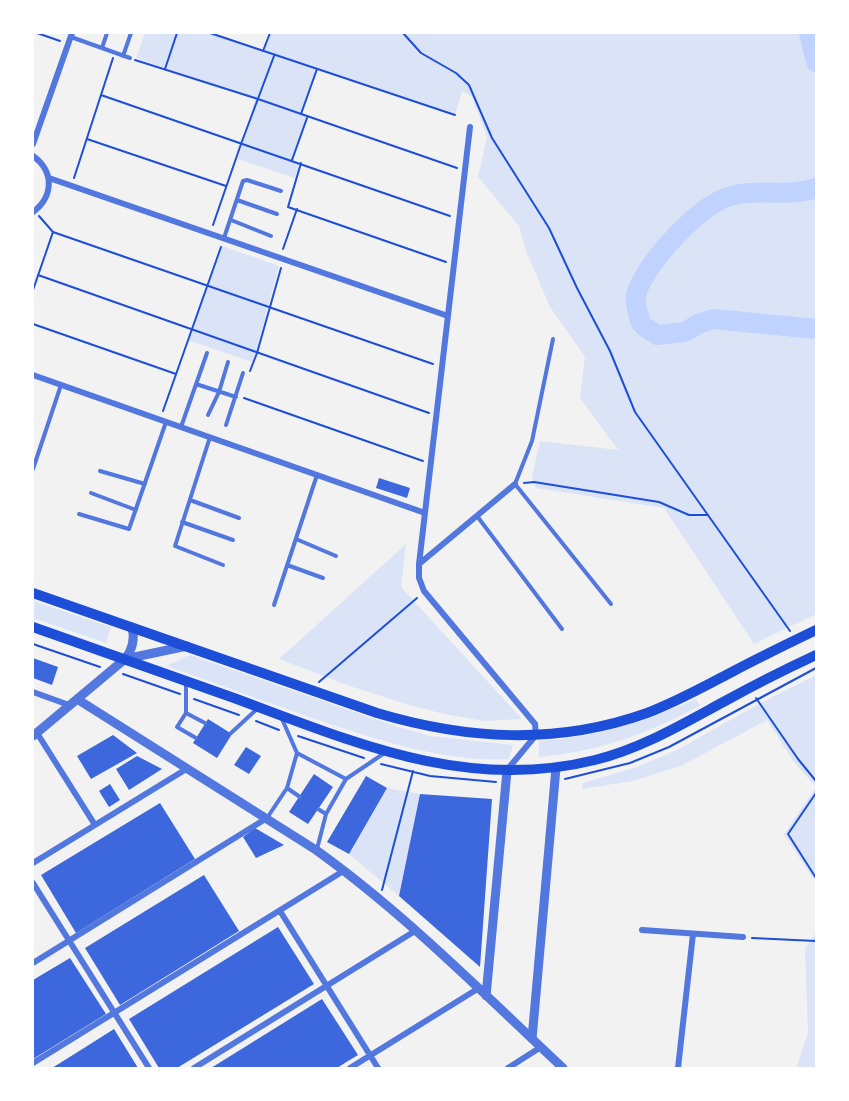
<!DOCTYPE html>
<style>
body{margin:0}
#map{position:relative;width:849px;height:1101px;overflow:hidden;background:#f2f2f2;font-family:"Source Serif 4",serif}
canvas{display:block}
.frame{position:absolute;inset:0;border:34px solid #fff;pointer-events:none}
</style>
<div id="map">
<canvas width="849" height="1101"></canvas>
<div class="frame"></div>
</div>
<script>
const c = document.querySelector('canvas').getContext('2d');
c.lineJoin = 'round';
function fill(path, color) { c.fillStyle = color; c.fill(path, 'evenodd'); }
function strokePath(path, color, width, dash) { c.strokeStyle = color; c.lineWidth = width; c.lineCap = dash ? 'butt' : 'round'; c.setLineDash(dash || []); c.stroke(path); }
const green = new Path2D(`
 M145,33H210L263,51L270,33H816V614L754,644L664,508L536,488L532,477L540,441L618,450L580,398L585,357L550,307L526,251L519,226L478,177L487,137L472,97L462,91L455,115L318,69L301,114L308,117L293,161L299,164L295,178L238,159L255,99L136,58Z
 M222,246L279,266L256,352L252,362L188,340Z
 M406,544L401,587L522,719L484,721L444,714L406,704L344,684L279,659Z
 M33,601L111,627L106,643L33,618Z
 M190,655L395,726L431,736L513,745L509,759C452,762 394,745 339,727C281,708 224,686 166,666Z
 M816,675V883L784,834L816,787L793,761L767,720L683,765L633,781L582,789L583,783L637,767L679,749L757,705Z
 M696,699L700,706C646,734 601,751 539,757V741C597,737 644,722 696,699Z
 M387,788L420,794L399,896L349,854Z
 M816,932V1068H796L808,1033L805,949Z`);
const river = new Path2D(`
 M809,33L816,62
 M816,188C788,198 753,187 725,198C695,210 650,260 638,289C634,297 636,307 639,316C639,318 640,322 642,324C645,328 652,331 657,335L685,332L698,324L713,319L816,329`);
const building = new Path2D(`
 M379,478L410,488L407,498L376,488Z
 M33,658L58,667L52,685L33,678Z
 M208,719L232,734L217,758L193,743Z
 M113,735L137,753L91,779L77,756Z
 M246,747L261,756L249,774L234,765Z
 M137,756L162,769L129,790L116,769Z
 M314,774L333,787L308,824L289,812Z
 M366,776L387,788L349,854L327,842Z
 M110,784L120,800L109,807L99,791Z
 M420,794L492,799L480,967L399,896Z
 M160,803L195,859L76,933L41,875Z
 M255,828L284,845L256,858L243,837Z
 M204,875L239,931L120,1005L85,948Z
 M278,927L314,984L177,1068H159L129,1019Z
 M70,958L106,1014L33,1059V980Z
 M322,999L358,1055L348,1061L337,1068H211Z
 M114,1029L138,1068H52L84,1048Z`);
const path = new Path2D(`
 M37,33L60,41
 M210,33L455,115
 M403,33L421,53L456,73L469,85L492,138L549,228L577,288L610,351L635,412L790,631
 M263,51L270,33
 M135,60L258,99L457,168
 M165,69L177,33
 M101,95L450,216
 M301,114L317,69
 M87,139L226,186
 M292,160L307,118
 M301,163L288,207L446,262
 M74,178L113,58
 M39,216L53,232
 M213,225L241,144L274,56
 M53,232L433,364
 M283,249L297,209
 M38,275L429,413
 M33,290L53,232
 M33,324L176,374
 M250,371L257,353L281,268
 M244,398L423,461
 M163,411L221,247
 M524,483L534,482L659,502L689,515H708
 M33,644L100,667
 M123,674L180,694
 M319,682L417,598
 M756,698L798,759L816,781
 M194,699L239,715
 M256,721L279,730
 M298,736L364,758
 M381,764L430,776L496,782
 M565,779L630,763L669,747L816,668
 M816,793L788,834L816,878
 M382,890L413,771
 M752,938L816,941`);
const service = new Path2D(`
 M71,37L130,58
 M102,48L107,33
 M123,56L131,33
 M237,200L277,214
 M231,220L271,236
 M224,238L243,181L247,180L281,191
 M553,339L532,441L515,484L611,604
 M196,384L236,397
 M208,415L219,392L228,362
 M226,425L243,373
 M181,427L207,353
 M210,437L175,546L223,565
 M33,469L61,385
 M100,471L145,484
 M91,493L136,510
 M190,500L239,518
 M79,514L129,529L166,422
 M477,516L562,629
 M182,522L233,540
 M296,539L336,556
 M287,565L323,578
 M274,605L317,475
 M186,713V681
 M231,733L257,709
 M196,738L177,727L186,713L205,723
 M297,753L346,779
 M287,788L300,797
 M318,809L326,814
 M267,818L287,788L297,753L282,719
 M317,849L326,814L346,779L386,752`);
const minor = new Path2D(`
 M470,127L419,564V578L424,591L535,724L536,735L507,770
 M33,144L72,33
 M33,156C54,171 54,196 33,212
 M49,178L448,316
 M33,375L425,513
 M419,564L515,484
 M33,692L69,705
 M37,733L95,825
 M33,863L188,768
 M33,883L149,1068
 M280,911L378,1068
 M642,930L743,937
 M33,963L267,818
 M33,1063L345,870
 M194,1068L415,931
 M350,1068L479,988
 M508,1068L541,1047
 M678,1068L693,934`);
const tertiary = new Path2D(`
 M125,659L187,646
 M77,699L316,850C404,913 484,994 563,1068
 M33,736L125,659C133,649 135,639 132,627
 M486,996L507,771
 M532,1039L556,768`);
const primary = new Path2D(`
 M33,593L377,713C468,740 557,745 647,713C676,702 703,687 730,673C758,658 787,644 816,630
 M33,627C100,651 167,674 234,698C353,742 466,792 595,760C643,748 684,723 727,700C756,684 786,669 816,655`);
fill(green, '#dbe4f7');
strokePath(river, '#bfd3fe', 20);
fill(building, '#3d67dc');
strokePath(path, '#1d4ed8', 2);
strokePath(service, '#5277de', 4);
strokePath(minor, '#5277de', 6);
strokePath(tertiary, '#5277de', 9);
strokePath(primary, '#1d4ed8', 10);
</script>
